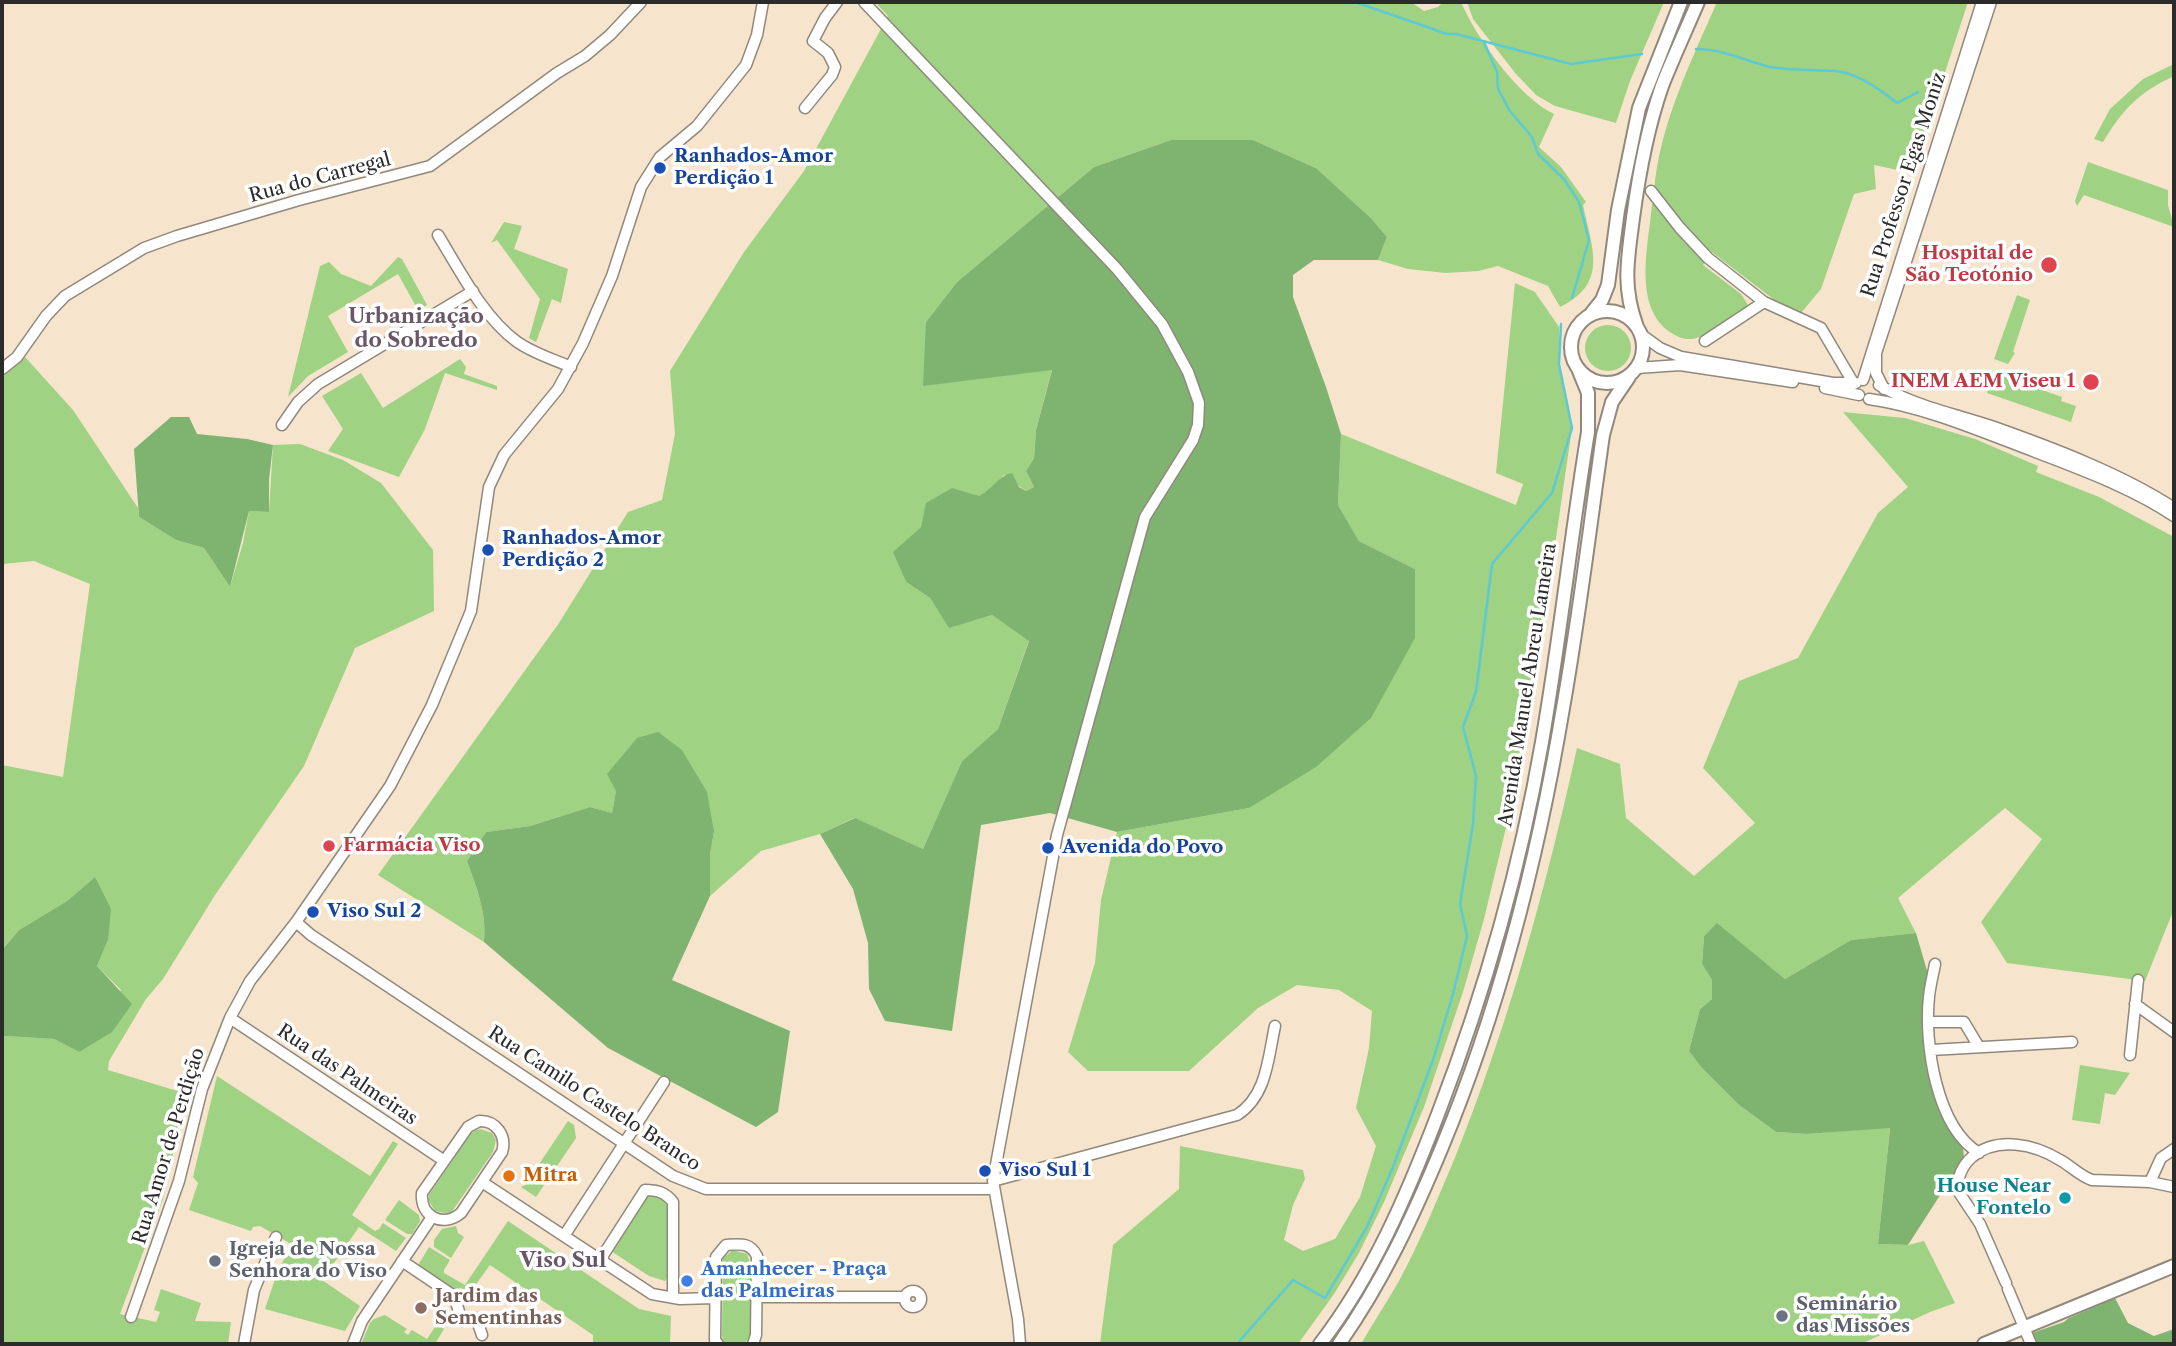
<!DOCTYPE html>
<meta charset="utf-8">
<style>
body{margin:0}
#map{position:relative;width:2176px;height:1346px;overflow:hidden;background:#f6e4cd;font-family:"Libre Caslon Text",serif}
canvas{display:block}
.frame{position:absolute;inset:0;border:4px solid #2b2b2b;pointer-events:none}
</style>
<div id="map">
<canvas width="2176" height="1346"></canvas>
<div class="frame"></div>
</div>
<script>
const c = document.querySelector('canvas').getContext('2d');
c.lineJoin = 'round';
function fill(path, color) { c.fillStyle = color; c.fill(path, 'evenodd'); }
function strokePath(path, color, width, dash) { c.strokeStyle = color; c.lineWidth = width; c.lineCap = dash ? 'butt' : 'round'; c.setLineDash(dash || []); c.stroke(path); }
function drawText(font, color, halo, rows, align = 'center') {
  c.font = font + ' "Libre Caslon Text",serif'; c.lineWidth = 7; c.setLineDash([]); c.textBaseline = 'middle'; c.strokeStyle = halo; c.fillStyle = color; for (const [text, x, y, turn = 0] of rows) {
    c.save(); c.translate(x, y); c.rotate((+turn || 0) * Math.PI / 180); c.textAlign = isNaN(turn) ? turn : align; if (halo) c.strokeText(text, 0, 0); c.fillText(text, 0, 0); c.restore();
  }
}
const green = new Path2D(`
 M875,2H1411L1424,11L1438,7L1443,2H1461C1476,37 1518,97 1554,114L1539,147L1561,167L1586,202L1583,205C1592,249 1609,283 1560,307L1548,286L1498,266L1478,271L1446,273L1408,269L1378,260L1387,237L1371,218L1316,168L1253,140H1171L1094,167L957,282L926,322L1052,369L1036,430L1034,458L1026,471L1034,487L1026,491L1004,475L989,492L979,496L927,503L921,527L894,552L906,582L930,598L949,627L992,615L1029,640L998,729L962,761L923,849L854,818L820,834L761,851L710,896V854L714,832L616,791L612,813L590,807L530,826L486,832L467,861C477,889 487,913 484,942L378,875L559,623L628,512L662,500L675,434L670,371L744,252L804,171L888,16Z
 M1467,2H1664L1630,81L1616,123L1555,106L1536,95L1516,74L1473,19Z
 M1717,2H1968L1912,173L1874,165L1876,189L1854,194L1821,289L1801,313L1781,305L1708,249L1690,234L1654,192C1659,125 1691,62 1717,2Z
 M2174,64V76C2138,93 2124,108 2103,142L2094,139L2110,109L2143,79Z
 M2088,162L2168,190V205L2174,227L2084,195L2077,206L2075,201Z
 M1656,202L1661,214L1706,261L1703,265L1741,294L1748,305L1745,310L1728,322L1725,321L1714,328L1715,330C1696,339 1688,344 1670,332C1632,306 1649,243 1652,204Z
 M504,222L522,226L514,249L568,269L561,303L552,299L536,342L529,338L540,299L497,240L491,243Z
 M398,257L402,259L427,305L418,310L398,274L328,316L348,352L308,376L288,397L320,266L329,262L341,274L371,286Z
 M1515,283L1535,292L1559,327V364L1572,428L1532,703L1522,761L1484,919L1463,992L1424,1107L1384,1202L1359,1253L1334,1294L1298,1344H1100L1113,1245L1179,1189L1180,1146L1303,1170L1305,1179L1293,1205L1284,1240L1303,1251L1335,1239L1360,1197L1376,1146L1356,1108L1369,1048L1372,1011L1339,990L1297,985L1258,1008L1189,1071H1088L1068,1052L1095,963L1101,900L1117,832L1249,808L1415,569L1359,541L1338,505L1341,434L1516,505L1523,484L1496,473Z
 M2017,295L2030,300L2013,352L2015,353L2008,364L1994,359Z
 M1585 348a23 23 0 1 1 46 0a23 23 0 1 1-46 0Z
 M25,357L73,410L138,508L139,517L176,540L204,548L230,587L243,543L249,511L269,512L273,445L300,444L343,460L381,483L433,550L434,611L355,648L304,766L215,895L163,979L146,999L109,1061L108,1070L184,1093L186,1096L163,1199L120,1314L156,1322L160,1312L154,1310L161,1289L201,1303L195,1321L231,1322L228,1344H2V1038L5,1036L54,1039L79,1052L121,990L97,966L108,940L95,877L67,901L19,930L2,950V765L63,777L90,584L34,561L2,564V376Z
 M460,359L466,367L464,374L497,386V390L445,373L425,429L399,477L328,451L343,429L322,396L361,373L383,408Z
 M1994,373L2062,397L2061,401L2076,406L2071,422L1987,393Z
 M1843,412L1905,418L1975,439L2038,466L2036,472L2099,497L2174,537V882L2172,914L2145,981L2007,963L1981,922L2042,839L2005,808L1898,898L1916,933L1851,940L1785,979L1717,924L1704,936L1702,964L1712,980V999L1700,1009L1689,1051L1701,1067L1739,1105L1776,1132L1808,1134L1890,1127L1878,1244L1908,1245L1924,1241L1955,1303L1930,1312L1861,1344H1361C1373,1323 1387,1302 1399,1281C1420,1242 1437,1200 1454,1160C1508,1026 1546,888 1577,748L1620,764L1626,818L1694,876L1755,823L1703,768L1739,681L1798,658L1878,513L1908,487Z
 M2080,1065L2130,1073L2115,1095L2105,1093L2100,1124L2072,1120Z
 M217,1076L370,1176L393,1141L398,1144L352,1215L375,1231L379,1229L383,1223L406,1238L396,1251L359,1227L322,1280L360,1306L345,1331L265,1309L276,1276L291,1244L260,1226L253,1227L251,1231L189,1210L198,1183L193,1177Z
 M568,1121L574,1125L576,1138L536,1197L521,1187L525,1185Z
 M480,1129L492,1133L496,1140L493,1152L453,1210L449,1214L435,1211L429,1201V1195L470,1135L474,1131Z
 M652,1193L660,1196L667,1205L668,1277L665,1281L649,1276L608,1249L644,1194Z
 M399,1200L419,1215L420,1221L412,1234H407L385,1220Z
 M508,1221L639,1309L671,1316L670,1344H593V1335L490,1265L471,1291L456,1294L417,1267L429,1247L450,1260L444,1270V1273L465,1285Z
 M456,1226L458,1233L464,1237L451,1258L434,1247V1240L442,1229Z
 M733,1250L747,1254L751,1265L750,1336C746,1346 733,1346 724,1342L722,1336L723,1264V1258Z
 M385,1315L407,1329L404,1332L408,1335L412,1330L427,1339L437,1324L444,1329L435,1344H361L370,1323L374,1319Z`);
const forest = new Path2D(`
 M1171,140H1253L1316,168L1371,218L1387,237L1378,260H1314L1293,275V297L1326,387L1341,434L1338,505L1359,541L1415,569V638L1371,718L1316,767L1249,808L1117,832L1050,813L981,825L952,1031L885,1021L869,989L868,943L853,889L820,834L855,818L923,849L962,761L998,729L1029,641L992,615L949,628L930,598L906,582L893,552L921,527L926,503L952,488L979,496C992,490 998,476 1012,473L1019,487L1026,491L1034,487L1026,471L1034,458L1036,430L1052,370L923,386L926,322L957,282L1094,167Z
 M171,417H189L197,434L247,439L273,445L269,480V512L249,511L230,587L204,548L176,540L139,517L134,449Z
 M658,732L682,750L707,792L714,832L710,854V896L672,980L790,1031L778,1112L756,1127L608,1048L484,942C487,913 477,889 467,861L486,832L530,826L590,807L612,813L616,791L607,774L637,738Z
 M95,877L111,909L108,940L97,966L132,1004L112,1032L79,1052L54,1039L5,1036L2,1038V950L19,930L67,901Z
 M1717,923L1785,979L1851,940L1916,933L1928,974L1923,1009L1931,1079L1940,1113L1963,1147L1964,1158L1908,1245L1878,1244L1890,1128L1807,1134L1776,1132L1739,1105L1701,1067L1689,1051L1700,1009L1712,999V980L1702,964L1704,936Z
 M2115,1298L2128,1323L2154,1336L2174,1329V1344H2037L2032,1333L2064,1322L2069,1318Z`);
const stream = new Path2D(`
 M1355,2L1447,34H1456L1571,64L1642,54
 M1484,42L1497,72L1498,89L1510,111L1532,137L1538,154L1564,179L1579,202L1589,240L1572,298
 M1696,49C1723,49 1745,61 1770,67C1792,71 1813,69 1835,71C1858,73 1880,89 1897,103L1918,92
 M1237,1344L1293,1280L1325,1298L1367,1227L1393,1167L1433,1060L1453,994L1467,936L1460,904L1473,824L1476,776L1463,727L1476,692L1492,564L1552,493L1572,428L1559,364L1561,324`);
const minor = new Path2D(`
 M864,2L1117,269L1162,324L1188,372L1199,403L1198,425L1193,440L1145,517L1057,835L993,1181L1018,1319L1020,1344
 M805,108L832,75L835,67L828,53L813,41L825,18L837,2
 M1651,191L1680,228L1708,258L1764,302L1821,328L1854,384
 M438,235C459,269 483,317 516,341C532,353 553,359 571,367
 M1642,335L1660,348L1681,357L1833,383H1856
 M1705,341L1764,302
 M1637,368L1680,365L1793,382
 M2,369L17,357L46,316L65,296L144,248L177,236L299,200L430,166L557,73L585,56L610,35L641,2
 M1863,380L1982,2
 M1879,385C1914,406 1956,414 1994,427C2053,448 2122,474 2174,508
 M1825,388L1859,395
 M1884,389L1876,373V353L1991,2
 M1869,399C1925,407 1980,431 2033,451C2082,470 2130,487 2174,516
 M282,425L298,402L318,384L473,291
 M296,922L311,935L673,1176L706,1189H993
 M1935,964C1933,975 1930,986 1929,997C1924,1043 1936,1127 1979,1153
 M2135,1004L2174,1032
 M230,1018L443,1160
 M1929,1022H1964L1979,1047
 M1931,1050L2072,1042
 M2130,1055L2138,980
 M479,1121C496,1120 507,1136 502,1152L461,1213C443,1228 420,1217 422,1193L468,1127Z
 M993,1181L1237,1115C1267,1096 1268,1058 1275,1026
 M482,1182L652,1294L680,1299L715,1298
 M2150,1182L2161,1158L2174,1149
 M564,1236L664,1082
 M600,1260L645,1190C657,1190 665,1192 673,1202V1297
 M402,1261L451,1294L456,1302L462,1321L476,1318L482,1335
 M2006,1283L1980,1224L1958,1191C1956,1178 1963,1165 1972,1157C1997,1136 2034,1144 2060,1160C2071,1166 2080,1176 2092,1180L2150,1182L2174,1187
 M2008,1289L2031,1344
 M905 1299a8 8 0 1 1 16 0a8 8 0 1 1-16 0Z
 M757,1297H905
 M131,1317L179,1181L202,1089L230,1018L250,981L296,922L390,786L432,705L471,611L489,487L504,455L558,389L583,343L612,276L641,187L660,157L697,126L746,65L757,35L763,2
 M244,1344L254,1290L276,1237
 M353,1344L362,1321L432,1217
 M718,1344L715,1340L716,1257L726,1245C740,1244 750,1242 757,1256L756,1335L753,1344`);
const major = new Path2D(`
 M1571 347a36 36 0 1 1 72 0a36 36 0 1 1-72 0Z
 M1590,315L1602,300L1608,285L1618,210L1639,108L1681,2
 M1636,324C1622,285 1628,258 1633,218C1639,173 1647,129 1662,86C1673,58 1686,30 1698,2
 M1320,1344C1373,1275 1407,1195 1438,1114C1484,994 1520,869 1542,742C1560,639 1571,535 1588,432V393L1579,371
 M1339,1344C1382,1283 1413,1217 1442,1147C1500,1007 1538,858 1563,708C1579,618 1590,526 1603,435L1612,402L1629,377
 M1984,1344L2174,1266`);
const markers = [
 [660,168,7,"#1a4fb4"],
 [2049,265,9,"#e0444e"],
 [2091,382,9,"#e0444e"],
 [488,550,7,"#1a4fb4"],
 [329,846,7,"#e0444e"],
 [1048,848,7,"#1a4fb4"],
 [313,912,7,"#1a4fb4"],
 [985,1171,7,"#1a4fb4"],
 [509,1176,7,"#e8710a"],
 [2065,1198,7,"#0f9aa8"],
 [215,1261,7,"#6b7280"],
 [687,1281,7,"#3f7fe0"],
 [421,1308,7,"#8d6e63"],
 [1782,1316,7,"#6b7280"]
];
const transitNames = [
 ["Ranhados-Amor",674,157],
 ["Perdição 1",674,179],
 ["Ranhados-Amor",502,539],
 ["Perdição 2",502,561],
 ["Avenida do Povo",1062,848],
 ["Viso Sul 2",327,912],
 ["Viso Sul 1",999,1171]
];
const streetNames = [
 ["Rua do Carregal",320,178,-15],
 ["Rua Professor Egas Moniz",1904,185,-72],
 ["Avenida Manuel Abreu Lameira",1528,685,-81],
 ["Rua das Palmeiras",347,1075,34],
 ["Rua Camilo Castelo Branco",594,1099,33],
 ["Rua Amor de Perdição",169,1146,-73]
];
const healthNames = [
 ["Hospital de",2033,254],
 ["São Teotónio",2033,276],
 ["INEM AEM Viseu 1",2075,382],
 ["Farmácia Viso",343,846,"left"]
];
const foodNames = [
 ["Mitra",523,1176]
];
const cultureNames = [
 ["House Near",2051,1187],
 ["Fontelo",2051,1209]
];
const worshipNames = [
 ["Igreja de Nossa",229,1250],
 ["Senhora do Viso",229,1272],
 ["Seminário",1796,1305],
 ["das Missões",1796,1327]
];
const shopNames = [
 ["Amanhecer - Praça",701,1270],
 ["das Palmeiras",701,1292]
];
const educationNames = [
 ["Jardim das",435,1297],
 ["Sementinhas",435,1319]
];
const neighbourhoodNames = [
 ["Urbanização",416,317],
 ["do Sobredo",416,341],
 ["Viso Sul",563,1261]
];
fill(green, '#9fd282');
fill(forest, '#7fb470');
strokePath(stream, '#5dcad3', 2.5);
strokePath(minor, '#90887c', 13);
strokePath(major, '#90887c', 16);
strokePath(minor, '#fff', 10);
strokePath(major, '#fff', 12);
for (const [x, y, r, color] of markers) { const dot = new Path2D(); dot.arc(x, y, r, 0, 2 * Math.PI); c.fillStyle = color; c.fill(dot); strokePath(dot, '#fff', 2.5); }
drawText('bold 19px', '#164399', '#fff', transitNames, 'left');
drawText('19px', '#2b2b2b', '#fff', streetNames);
drawText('bold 19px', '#be3a42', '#fff', healthNames, 'right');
drawText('bold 19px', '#c56008', '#fff', foodNames, 'left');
drawText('bold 19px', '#0d838f', '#fff', cultureNames, 'right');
drawText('bold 19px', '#5b616d', '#fff', worshipNames, 'left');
drawText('bold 19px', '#366cbe', '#fff', shopNames, 'left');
drawText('bold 19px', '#785e54', '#fff', educationNames, 'left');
drawText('bold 21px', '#695768', '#fff', neighbourhoodNames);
</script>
